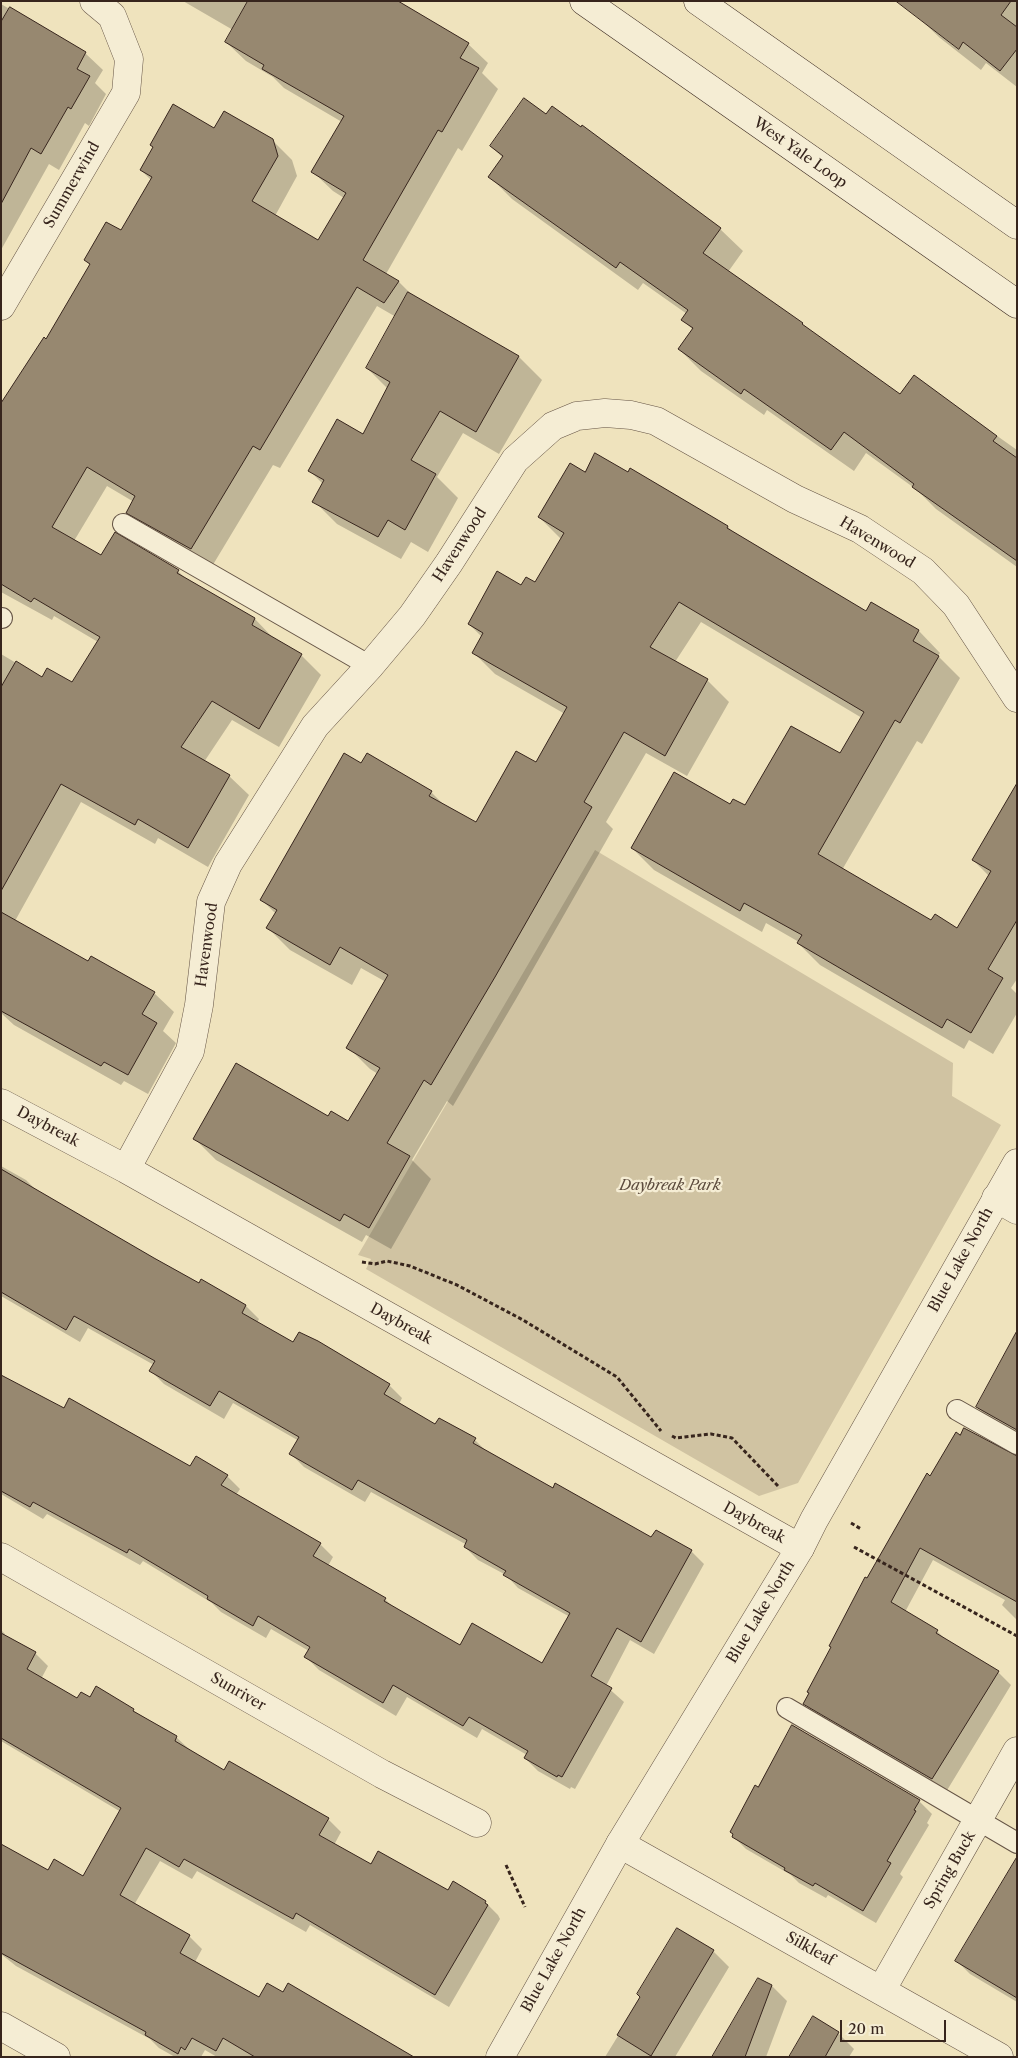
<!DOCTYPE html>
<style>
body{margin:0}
#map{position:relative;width:1018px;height:2058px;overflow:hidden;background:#efe3bd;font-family:"Libre Caslon Text",serif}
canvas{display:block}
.frame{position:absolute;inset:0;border:2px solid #37251d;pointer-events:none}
.scale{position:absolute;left:840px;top:2020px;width:106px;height:22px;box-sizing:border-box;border:2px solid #37251d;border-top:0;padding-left:6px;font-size:15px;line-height:18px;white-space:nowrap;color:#37251d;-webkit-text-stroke:4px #f5edd4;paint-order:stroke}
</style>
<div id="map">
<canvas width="1018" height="2058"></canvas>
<div class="frame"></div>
<div class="scale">20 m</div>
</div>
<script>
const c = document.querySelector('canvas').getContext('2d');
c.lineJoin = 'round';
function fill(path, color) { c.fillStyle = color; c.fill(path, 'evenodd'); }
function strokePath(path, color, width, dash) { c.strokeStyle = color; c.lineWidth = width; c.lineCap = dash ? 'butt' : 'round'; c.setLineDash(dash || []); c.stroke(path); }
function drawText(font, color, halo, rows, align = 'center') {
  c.font = font + ' "Libre Caslon Text",serif'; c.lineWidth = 4.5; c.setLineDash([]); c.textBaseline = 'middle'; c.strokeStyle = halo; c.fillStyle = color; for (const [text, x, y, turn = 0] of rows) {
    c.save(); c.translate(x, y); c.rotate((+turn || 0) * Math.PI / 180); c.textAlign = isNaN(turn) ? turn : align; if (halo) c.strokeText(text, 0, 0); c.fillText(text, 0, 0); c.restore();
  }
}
const green = new Path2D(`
 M595,850L953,1063L952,1096L1001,1125L798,1483L759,1496L366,1269L371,1259L358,1255Z`);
const shadow = new Path2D(`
 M183,1H384L468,44L488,63L482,73L498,89L462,151L458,148L386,274L399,282L414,297L519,357L542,380L499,454L463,433L437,477L458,498L428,552L411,542L401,559L337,524L314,501L323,484L310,471L364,435L388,389L367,368L396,317L377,306L280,468L273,465L211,568L147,532L127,513L134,502L107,486L74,541L101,557L178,571L188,581L255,619L274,639L301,655L321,675L279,747L232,720L204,762L229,776L249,795L208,867L158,838L155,844L81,802L15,921L89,963L154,993L174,1012L163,1031L176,1043L148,1094L124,1081L121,1085L14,1025L1,1013V654L43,679L72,684L98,642L54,616L52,620L1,592V418L91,266L85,260L121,232L151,180L141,170L215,130L272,140L292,160L297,176L275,216L319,241L344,198L333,191L313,172L342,122L284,88L273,77L246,61L226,42L233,30Z
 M929,1H1017V87L986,63L981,70L940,38L918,17Z
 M1,4L85,53L103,70L95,83L106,94L89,126L85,123L59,170L49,164L1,250Z
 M546,116L581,129L582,127L720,229L743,251L728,272L809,331L901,396L914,377L1017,450V567L936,509L917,490L866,453L854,471L767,410L764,415L701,371L679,349L693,330L683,320L687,314L643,283L638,290L512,199L490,177L503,158L491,146Z
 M585,473L728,527L737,536L866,613L871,604L919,631L940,653L938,656L960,678L922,744L917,741L842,870L932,922L958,929L989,876L973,860L1017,801V979L1011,988L1017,994V1013L993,1054L969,1040L964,1049L820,965L798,943L799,942L766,923L762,932L654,870L632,848L731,805L745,807L840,755L862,718L701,622L675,662L707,680L729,702L687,776L646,753L606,822L613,829L516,999L453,1106L447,1101L412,1160L431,1179L391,1249L366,1235L362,1242L216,1160L195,1139L328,1118L348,1122L378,1074L370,1069L348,1047L386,982L361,968L352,985L290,950L268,928L276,914L262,900L362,765L431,792L447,808L476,824L536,764L565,714L495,674L474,653L482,637L469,624L521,587L535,583L561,539L539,517Z
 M1,1166L26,1180L37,1191L153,1259L200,1284L202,1281L246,1306L259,1319L257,1323L294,1344L389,1385L402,1398L399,1404L436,1426L475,1440L488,1453L553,1489L652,1539L691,1551L704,1564L654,1654L630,1640L606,1686L624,1702L575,1789L571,1787L570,1789L538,1771L525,1758L527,1755L482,1729L477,1738L407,1697L396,1716L319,1670L306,1657L309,1651L271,1629L266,1638L221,1612L212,1603L143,1561L140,1565L47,1514L43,1519L1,1494V1375L64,1410L190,1468L227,1476L240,1489L236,1495L320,1544L333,1557L328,1566L385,1599L394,1608L460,1647L543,1665L570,1617L518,1588L506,1575L478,1560L465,1547L467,1545L371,1492L365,1502L304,1467L291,1454L299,1441L233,1403L224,1419L164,1384L151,1371L154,1365L88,1328L80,1342L1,1296Z
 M1017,1331V1435L990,1420L977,1407Z
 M1017,1457V1620L1002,1605L1005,1600L933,1560L905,1612L937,1631L949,1643L998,1672L1011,1685L946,1792L818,1717L805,1704L867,1580L931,1477Z
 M1,1630L5,1634L4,1636L35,1653L48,1666L41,1679L78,1700L91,1699L97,1688L176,1737L190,1750L224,1772L328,1819L341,1832L334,1845L371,1866L485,1902L498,1915L500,1919L449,2007L310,1925L306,1932L197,1871L192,1879L160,1861L134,1905L189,1936L202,1949L195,1962L259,1998L409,2057H217L205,2050L201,2057H175L159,2048L150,2039L16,1966L1,1954V1845L49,1872L84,1877L121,1812L1,1741Z
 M919,1801L932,1814L927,1823L929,1825L900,1874L903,1877L876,1923L828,1895L826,1898L799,1883L791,1875L746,1849L733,1836Z
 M1017,1865V2002L970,1974L957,1961Z
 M678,1930L713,1951L729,1967L675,2057H605L642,1997Z
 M772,1986L787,2001L766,2057H714Z
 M838,2033L854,2049L849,2057H791Z`);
const building = new Path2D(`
 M248,1H398L469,43L460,58L479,68L442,132L438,130L363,260L399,281L384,303L357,287L260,450L253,446L191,549L126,513L135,496L87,467L52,527L101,555L115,532L179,570L177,573L255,618L252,625L302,654L259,729L212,701L181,747L230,775L188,848L138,819L135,825L61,784L1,891V687L16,661L42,677L47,668L72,682L100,637L34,598L31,602L1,584V403L44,337L46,339L90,264L84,260L106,222L121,230L152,177L140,170L153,147L150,145L173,104L214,128L224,111L273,139L278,156L252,201L318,240L346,193L311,172L344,116L262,69L264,65L225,42Z
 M896,1H1011L1001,15L1017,27V49L1000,71L963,42L959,49Z
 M10,7L86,52L77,69L90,76L71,109L68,107L41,154L31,148L1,204V22Z
 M524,98L546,114L552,106L581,127L582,125L721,228L703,253L803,323L802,324L900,394L914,375L997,436L993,441L1017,458V561L912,487L914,484L844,432L831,450L744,389L741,394L678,349L693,328L681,320L688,310L620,262L616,268L488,177L503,156L490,146Z
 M408,292L519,356L476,432L440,411L411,460L436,474L405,530L388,520L378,537L312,502L324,480L308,471L337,419L363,434L390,382L366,368Z
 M595,453L628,472L630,468L674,494L728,526L727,528L866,611L871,602L919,630L913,641L939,656L900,723L895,720L818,854L931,920L935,914L957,928L991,871L972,860L1017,783V920L988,969L1003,978L971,1033L947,1019L942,1028L797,943L802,935L744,903L740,911L631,848L674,772L730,804L733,799L745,805L791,726L840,753L864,712L679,602L650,647L708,679L665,756L624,732L584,802L592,807L495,977L431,1085L424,1080L387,1143L410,1156L369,1228L344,1214L340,1221L193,1139L236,1063L328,1116L331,1111L348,1121L380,1068L346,1048L388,975L340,947L330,965L266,928L277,910L260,900L344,753L361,763L367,753L432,791L429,796L476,822L516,751L536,762L567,707L472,653L483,633L468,624L497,571L521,585L526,577L535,582L564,533L538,517L570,463L585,472Z
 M1,912L88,961L91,956L155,992L142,1014L157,1023L128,1075L104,1062L101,1066L1,1011Z
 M1,1169L154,1258L199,1283L201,1279L246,1305L242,1313L293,1342L299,1332L318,1341L390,1384L384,1394L435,1424L439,1418L476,1438L473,1443L553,1488L555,1483L651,1537L656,1530L692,1550L641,1642L617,1628L591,1676L612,1688L562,1777L558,1775L557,1777L524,1758L528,1751L469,1717L463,1726L393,1685L383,1703L304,1657L310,1647L258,1616L253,1626L207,1599L208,1596L129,1549L127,1553L33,1502L30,1507L1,1491V1375L64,1408L69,1398L190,1466L196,1456L228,1475L221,1485L321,1543L313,1556L386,1598L384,1601L460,1645L472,1623L542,1663L570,1613L503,1575L506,1571L464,1547L467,1540L358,1480L352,1490L289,1454L299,1437L219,1391L210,1406L149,1371L155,1361L74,1316L66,1330L1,1292Z
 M1017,1331V1430L976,1407Z
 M964,1428L1017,1456V1602L920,1548L891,1602L938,1630L936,1633L999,1671L932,1779L803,1704L809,1693L807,1692L831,1647L829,1646L865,1577L867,1578L927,1473L930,1476L956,1432L960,1435Z
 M1,1633L36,1652L27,1669L77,1698L81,1692L90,1697L96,1686L134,1709L133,1711L177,1736L175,1741L224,1770L229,1761L329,1818L319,1835L371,1864L378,1851L448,1890L453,1881L486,1901L485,1903L488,1905L435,1995L296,1913L293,1919L184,1859L179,1867L146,1848L120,1895L190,1935L180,1953L259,1997L267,1983L283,1992L288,1983L414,2057H255L223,2038L216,2051L192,2038L185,2050L181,2047L178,2054L145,2035L146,2032L1,1953V1844L48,1870L54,1859L83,1876L121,1808L1,1738Z
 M792,1725L920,1800L914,1810L916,1811L887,1861L891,1863L863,1911L815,1883L813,1886L784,1870L785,1868L732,1837L733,1834L730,1832L755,1785L758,1787Z
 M1017,1857V1998L955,1961Z
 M677,1928L714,1950L651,2056L617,2035L640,1997L637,1994Z
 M758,1978L772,1985L745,2057H712Z
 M813,2016L839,2032L825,2057H789Z`);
const path = new Path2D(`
 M362,1262L375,1264L387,1261L410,1266L457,1285L523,1320L617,1377L661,1431
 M672,1436L676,1438L711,1434L732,1438L778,1486
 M851,1523L861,1529
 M854,1547L1017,1636
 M506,1865L525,1907`);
const service = new Path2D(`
 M123,524L370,666
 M1,618H2
 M957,1410L1017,1444
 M787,1708L1017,1843`);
const minor = new Path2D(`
 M1,306L126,93L129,59L112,16L94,1
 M1,1103L126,1169L800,1548
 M126,1169L190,1051L199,1005L211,902L228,864L315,726L370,666L412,616L449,563L515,460L553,426L577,416L605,413L631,415L656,421L795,499L860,529L923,571L956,605L1017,698
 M996,1198L1017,1210
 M1,1557L382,1774L477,1823
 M620,1844L999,2057
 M882,1989L1017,1751
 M1,2026L56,2057`);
const tertiary = new Path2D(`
 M500,2057L620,1844L800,1548L814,1520L1017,1163`);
const secondary = new Path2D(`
 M584,1L1017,304
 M698,1L1017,225`);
const streetNames = [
 ["West Yale Loop",800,153,35],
 ["Summerwind",72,185,-60],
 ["Havenwood",877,543,31],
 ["Havenwood",460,545,-57],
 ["Havenwood",207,945,-82],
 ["Daybreak",48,1127,28],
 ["Blue Lake North",961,1260,-61],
 ["Daybreak",401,1324,29],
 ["Daybreak",754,1523,29],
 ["Blue Lake North",761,1612,-59],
 ["Sunriver",238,1692,30],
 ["Spring Buck",950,1870,-60],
 ["Silkleaf",810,1949,29],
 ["Blue Lake North",554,1960,-61]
];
const parkNames = [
 ["Daybreak Park",670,1186]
];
fill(green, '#d0c3a2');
fill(shadow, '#0003');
fill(building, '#978870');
strokePath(building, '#37251d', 1);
strokePath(service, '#655445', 22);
strokePath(minor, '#655445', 29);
strokePath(tertiary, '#655445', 29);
strokePath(secondary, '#37251d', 29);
strokePath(path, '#37251d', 3, [4, 2.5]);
strokePath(service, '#f5edd4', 20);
strokePath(minor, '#f5edd4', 28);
strokePath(tertiary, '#f5edd4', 28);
strokePath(secondary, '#f5edd4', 28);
drawText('15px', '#37251d', '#f5edd4', streetNames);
drawText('italic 15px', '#5d4c3e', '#f5edd4', parkNames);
</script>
